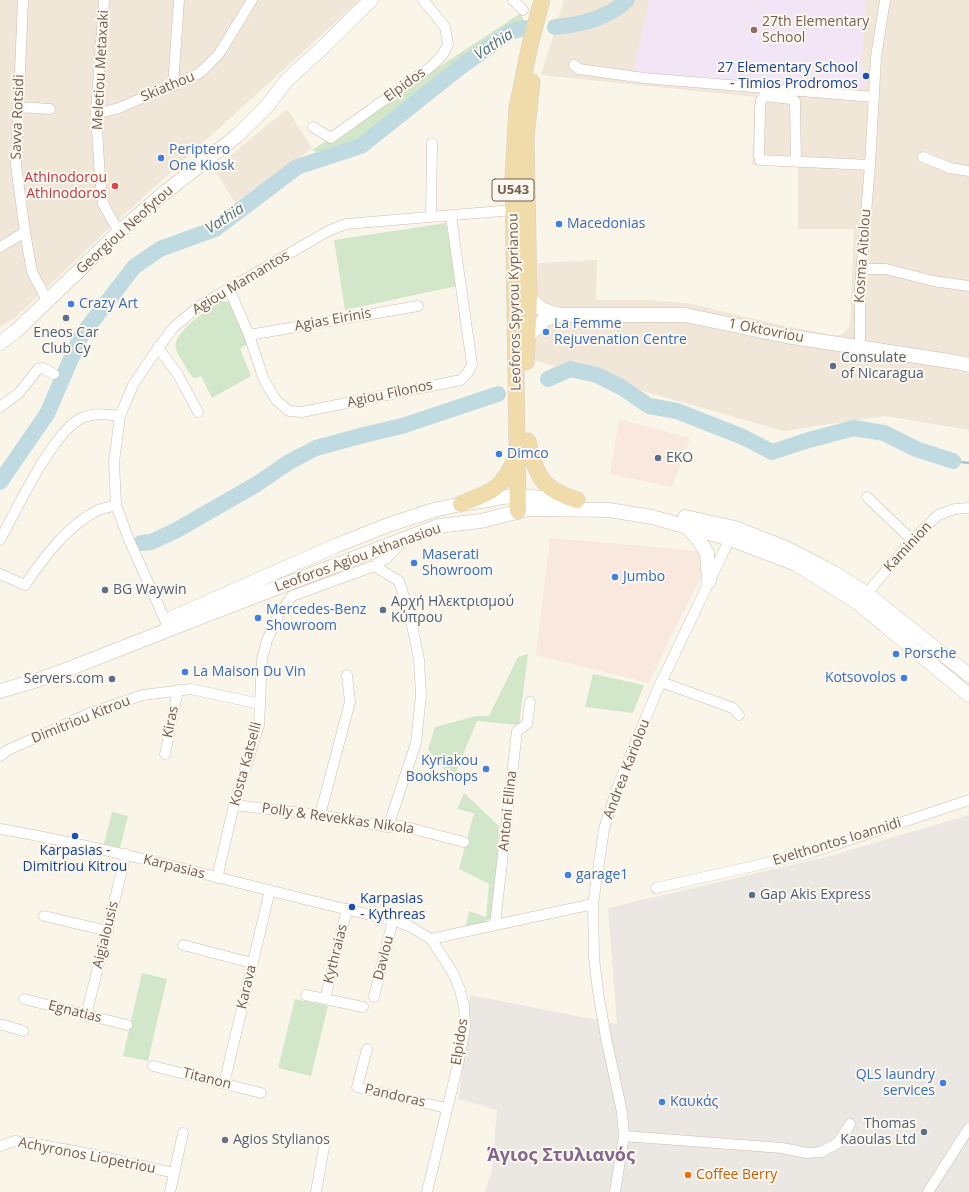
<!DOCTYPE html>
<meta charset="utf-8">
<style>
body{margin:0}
canvas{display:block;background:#faf5e9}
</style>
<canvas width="969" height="1192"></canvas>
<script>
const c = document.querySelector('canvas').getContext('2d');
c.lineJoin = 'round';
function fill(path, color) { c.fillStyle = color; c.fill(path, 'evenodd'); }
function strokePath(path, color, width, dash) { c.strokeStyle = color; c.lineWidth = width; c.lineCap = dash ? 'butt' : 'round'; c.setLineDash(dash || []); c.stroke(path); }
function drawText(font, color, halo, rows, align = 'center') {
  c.font = font + ' "Open Sans",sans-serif'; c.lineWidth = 4; c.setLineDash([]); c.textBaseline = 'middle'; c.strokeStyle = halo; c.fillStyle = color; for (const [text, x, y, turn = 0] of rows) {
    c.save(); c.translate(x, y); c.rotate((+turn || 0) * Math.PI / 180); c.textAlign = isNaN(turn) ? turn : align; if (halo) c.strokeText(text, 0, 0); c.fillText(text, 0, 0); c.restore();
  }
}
const residential = new Path2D(`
 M0,0H360L117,221L16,317L0,327Z
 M564,0H969V430L885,416L784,431L533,360L538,263L597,260L596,300H645L687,303L781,325L832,335H842L849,327L850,322L854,229H798V167L752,165L755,97L541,75Z
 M287,109L312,148L235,203L214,169Z`);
const commercial = new Path2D(`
 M619,419L690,438L672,487L610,474Z
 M550,538L700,551L703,573L670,638L649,683L536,655Z`);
const industrial = new Path2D(`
 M969,815V1192H485L492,1169L497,1110L459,1099L470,995L617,1024L608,908L830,856Z`);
const education = new Path2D(`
 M649,0H866L862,60L866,85L862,89L633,73Z`);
const green = new Path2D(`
 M521,13L524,22L360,141L322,155L312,150Z
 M446,223L457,286L345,310L334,240Z
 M221,301L228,302L235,307L247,344L240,349L251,376L212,398L201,376L196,378L192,377C188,369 178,357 176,349C171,332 208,310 221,301Z
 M528,654L519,725L477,721L453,779L428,750L435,727L476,716H489L518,657Z
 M593,674L644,685L633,713L585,707Z
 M464,793L499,826L495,916L477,926L463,928L466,924L469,911L486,917L489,884L459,869L474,813L457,809Z
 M112,812L128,816L120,848L104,844Z
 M142,973L167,979L148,1061L123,1056Z
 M295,999L328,1006L311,1076L278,1068Z`);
const stream = new Path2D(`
 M953,461L969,463`);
const river = new Path2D(`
 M555,27C580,25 608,18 627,0
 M548,379L570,369L597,375L621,387L649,406L677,411L715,426L743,437L772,452L809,440L854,428L884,433L916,449L953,461
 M0,482L47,414L81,336L134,267L160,249L215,229L297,167L361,146L459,68L510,32L524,28
 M141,543L151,542L175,531L257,484L289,462L316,448L364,435L402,426L498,394`);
const street = new Path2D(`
 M23,0L16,165L25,232L32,272L48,302
 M104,0L96,114L100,177L103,204L119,232
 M513,0L523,10
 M574,65L579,69L644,78L874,97
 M173,86L179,0
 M18,107L50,109
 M96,114L119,108L200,73L219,54L252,0
 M313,127L331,138L433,65L443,54L448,44L445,27L423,0
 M923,157L950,168L969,171
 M796,161L795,101L791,99L764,96L761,100L760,108L759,156L760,160L870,165
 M431,216L432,143
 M0,247L25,232
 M862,269H886L933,281L969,286
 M229,289L249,335L264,380L276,400L289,411L302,412L461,380L468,372L472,365L451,216
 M249,335L418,306
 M860,347V286L870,165L876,57L885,0
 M158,348L177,373L198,412
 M0,407L19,393L38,369L43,368L54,374
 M867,497L912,540
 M0,540C17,509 50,438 78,420C91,412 107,414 120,416
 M374,566L399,581L410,615L419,660L421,695L416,743L388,827
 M0,574L25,585C44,557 67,526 98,510C103,508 110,507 116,505
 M863,598L912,540L938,515L955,509L969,508
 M169,629L129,540L116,505L114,462L120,416L133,385L158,348L174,327L199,306L328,231L346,224L513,210
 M661,682L733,708L739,715
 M165,754L178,690
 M0,756L8,750L90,713L143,695L191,689L260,704
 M234,805L320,815L388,827L402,826L464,842
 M320,815L350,702L347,675
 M0,829C133,852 262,891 393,920L409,926L431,939L453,973L460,990L464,1006L465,1027L459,1060L427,1192
 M217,878L234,805L259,725L262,659L267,640L278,616L292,596L374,566L386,558L403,542
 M656,888L807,854L969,800
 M44,916L108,931
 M495,924L517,731L527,724L530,702
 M431,939L593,904
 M183,945L252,963
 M306,995L325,999L347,909
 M374,997L393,920
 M24,999L127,1025
 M325,999L363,1007
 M86,1016L126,854
 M0,1025H4L23,1031
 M367,1049L357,1087L446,1108
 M153,1066L261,1093
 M224,1084L270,890
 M624,1136L782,1148L807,1153L821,1152L838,1143L850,1124
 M0,1146L15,1141L31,1143L96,1155L174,1173
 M170,1192L183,1133
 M316,1192L324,1147
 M615,1192L624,1136L622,1112L606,1038L598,992L594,958L593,904L604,829L617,788L656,693L732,534
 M928,1192L969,1128`);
const secondary = new Path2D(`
 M529,297C540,309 544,312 560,315
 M527,337L544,320L555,315H685L786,336L955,362L969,365
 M0,343L15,332L119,232L163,194L238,135L267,106L287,80L320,50L371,0
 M685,517L735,528L786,548L834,573L866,593L969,675
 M687,527L698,539L707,553L709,581
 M172,618L335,546L388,525L434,510L461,504L488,500L503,497L517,496L572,500
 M0,691L38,680L71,668L206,615L438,526L481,521L528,509L609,510L652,517L730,539L796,564L858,603L969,695`);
const primary = new Path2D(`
 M526,362L529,297L526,137L532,82
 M528,441C537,476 541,489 577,500
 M461,504C493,491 501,490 516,458
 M518,511L513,178L517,108L530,45L542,0`);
const markers = [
 [754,30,4,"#8d6e63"],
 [866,76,4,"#1a4fb4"],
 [161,158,4,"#3f7fe0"],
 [115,186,4,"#e0444e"],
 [559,224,4,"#3f7fe0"],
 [71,304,4,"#3f7fe0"],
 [66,318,4,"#5c6f8a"],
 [546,332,4,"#3f7fe0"],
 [833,366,4,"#5c6f8a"],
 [499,454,4,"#3f7fe0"],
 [658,458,4,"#5c6f8a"],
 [414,563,4,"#3f7fe0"],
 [615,577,4,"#3f7fe0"],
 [105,590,4,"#5c6f8a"],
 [383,610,4,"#5c6f8a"],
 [258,618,4,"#3f7fe0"],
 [896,654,4,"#3f7fe0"],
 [185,672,4,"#3f7fe0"],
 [904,678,4,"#3f7fe0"],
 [112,679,4,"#5c6f8a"],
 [486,769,4,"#3f7fe0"],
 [75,836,4,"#1a4fb4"],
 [568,875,4,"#3f7fe0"],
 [752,895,4,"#5c6f8a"],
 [352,907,4,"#1a4fb4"],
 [943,1083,4,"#3f7fe0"],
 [662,1102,4,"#3f7fe0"],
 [924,1132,4,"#5c6f8a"],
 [225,1140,4,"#6b7280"],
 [688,1175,4,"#e8710a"]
];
const shields = [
 [513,190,42]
];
const shieldNames = [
 ["U543",513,190]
];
const educationNames = [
 ["27th Elementary",762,22],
 ["School",762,38]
];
const transitNames = [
 ["27 Elementary School",858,68],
 ["- Timios Prodromos",858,84],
 ["Karpasias -",75,851,"center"],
 ["Dimitriou Kitrou",75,867,"center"],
 ["Karpasias",360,899,"left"],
 ["- Kythreas",360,915,"left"]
];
const streetNames = [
 ["Meletiou Metaxaki",101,70,-87],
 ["Elpidos",405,85,-36],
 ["Skiathou",168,87,-23],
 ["Savva Rotsidi",18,117,-88],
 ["Georgiou Neofytou",125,230,-42],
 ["Kosma Aitolou",863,256,-86],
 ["Agiou Mamantos",241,283,-31],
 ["Leoforos Spyrou Kyprianou",515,302,-91],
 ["Agias Eirinis",333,320,-10],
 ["1 Oktovriou",766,331,11],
 ["Agiou Filonos",390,394,-12],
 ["Kaminion",908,547,-47],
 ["Leoforos Agiou Athanasiou",358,558,-20],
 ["Dimitriou Kitrou",81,720,-22],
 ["Kiras",171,722,-79],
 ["Kosta Katselli",246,764,-75],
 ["Andrea Kariolou",627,769,-69],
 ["Antoni Ellina",508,811,-84],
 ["Polly & Revekkas Nikola",338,819,8],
 ["Evelthontos Ioannidi",837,842,-17],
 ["Karpasias",174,867,14],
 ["Aigialousis",106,935,-76],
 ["Kythraias",336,954,-76],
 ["Davlou",384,958,-76],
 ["Karava",247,987,-77],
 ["Egnatias",75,1012,14],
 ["Elpidos",460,1042,-81],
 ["Titanon",207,1079,14],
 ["Pandoras",395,1096,13],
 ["Achyronos Liopetriou",87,1156,11]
];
const shopNames = [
 ["Periptero",169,150],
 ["One Kiosk",169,166],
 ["Macedonias",567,224],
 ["Crazy Art",79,304],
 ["La Femme",554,324],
 ["Rejuvenation Centre",554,340],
 ["Dimco",507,454],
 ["Maserati",422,555],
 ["Showroom",422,571],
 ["Jumbo",623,577],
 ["Mercedes-Benz",266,610],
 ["Showroom",266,626],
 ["Porsche",904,654],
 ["La Maison Du Vin",193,672],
 ["Kotsovolos",896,678,"right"],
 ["Kyriakou",478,761,"right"],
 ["Bookshops",478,777,"right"],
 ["garage1",576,875],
 ["QLS laundry",935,1075,"right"],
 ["services",935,1091,"right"],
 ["Καυκάς",670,1102]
];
const healthNames = [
 ["Athinodorou",107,178],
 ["Athinodoros",107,194]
];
const serviceNames = [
 ["Eneos Car",66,333,"center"],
 ["Club Cy",66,349,"center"],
 ["Consulate",841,358],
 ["of Nicaragua",841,374],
 ["EKO",666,458],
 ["BG Waywin",113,590],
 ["Αρχή Ηλεκτρισμού",391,602],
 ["Κύπρου",391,618],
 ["Servers.com",104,679,"right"],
 ["Gap Akis Express",760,895],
 ["Thomas",916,1124,"right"],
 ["Kaoulas Ltd",916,1140,"right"]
];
const worshipNames = [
 ["Agios Stylianos",233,1140]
];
const foodNames = [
 ["Coffee Berry",696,1175]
];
const waterNames = [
 ["Vathia",494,45,-33],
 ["Vathia",225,219,-33]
];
const districtNames = [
 ["Άγιος Στυλιανός",561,1156]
];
fill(residential, '#f1e7d8');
fill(commercial, '#f9e8de');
fill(industrial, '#ebe7e2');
fill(education, '#f1e5f6');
fill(green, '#d2e6c9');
strokePath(stream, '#a7c8d2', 2.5);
strokePath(river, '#c0dae1', 16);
strokePath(street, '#cbbdb0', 11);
strokePath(secondary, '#cdbeae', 15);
strokePath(primary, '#d7d2ce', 17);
strokePath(street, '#fff', 10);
strokePath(secondary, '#fff', 14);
strokePath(primary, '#f0dbaa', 16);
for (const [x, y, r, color] of markers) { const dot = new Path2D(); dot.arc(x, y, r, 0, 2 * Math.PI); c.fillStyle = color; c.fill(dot); strokePath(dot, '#fdf8ef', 1.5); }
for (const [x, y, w] of shields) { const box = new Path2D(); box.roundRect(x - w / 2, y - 11, w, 22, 3); c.fillStyle = '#fdf8ef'; c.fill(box); strokePath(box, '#715e50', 1); }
drawText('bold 13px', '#715e50', null, shieldNames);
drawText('14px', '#785e54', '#fdf8ef', educationNames, 'left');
drawText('14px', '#164399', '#fdf8ef', transitNames, 'right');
drawText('14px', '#715e50', '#fdf8ef', streetNames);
drawText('14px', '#366cbe', '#fdf8ef', shopNames, 'left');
drawText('14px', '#be3a42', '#fdf8ef', healthNames, 'right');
drawText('14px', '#4e5e75', '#fdf8ef', serviceNames, 'left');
drawText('14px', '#5b616d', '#fdf8ef', worshipNames, 'left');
drawText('14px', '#c56008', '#fdf8ef', foodNames, 'left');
drawText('italic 15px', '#4c7481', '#fdf8ef', waterNames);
drawText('bold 18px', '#83678d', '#fdf8ef', districtNames);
</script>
